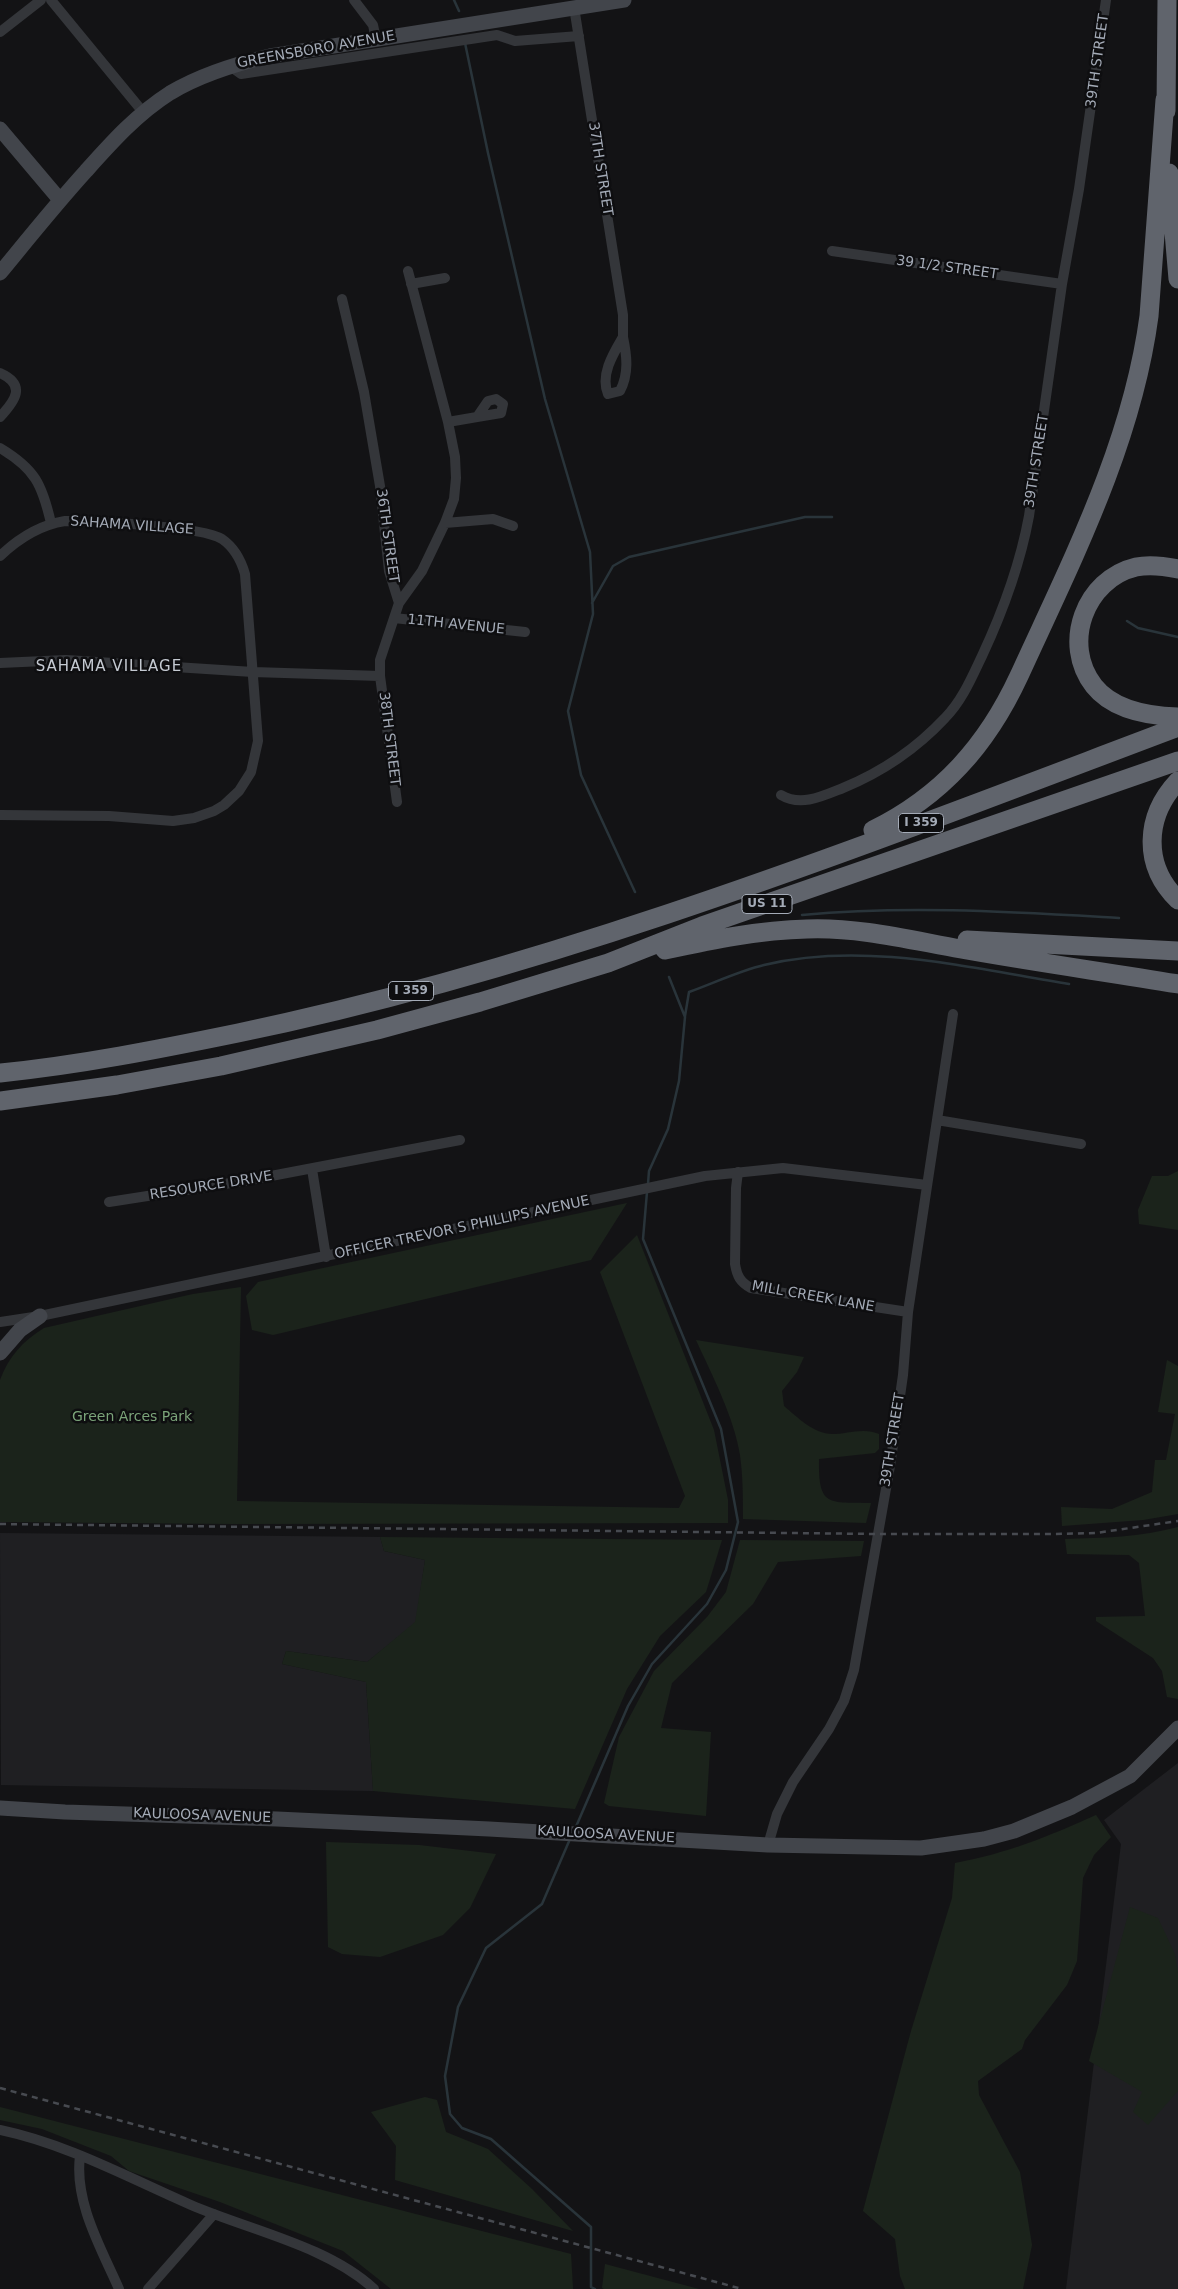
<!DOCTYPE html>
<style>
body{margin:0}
canvas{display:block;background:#131315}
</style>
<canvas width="1178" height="2289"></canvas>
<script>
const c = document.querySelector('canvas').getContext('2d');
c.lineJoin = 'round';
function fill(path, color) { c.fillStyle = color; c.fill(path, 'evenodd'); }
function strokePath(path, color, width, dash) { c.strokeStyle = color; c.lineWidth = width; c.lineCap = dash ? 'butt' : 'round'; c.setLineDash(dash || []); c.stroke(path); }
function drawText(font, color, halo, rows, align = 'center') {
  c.font = font + ' "DejaVu Sans",sans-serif'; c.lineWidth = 5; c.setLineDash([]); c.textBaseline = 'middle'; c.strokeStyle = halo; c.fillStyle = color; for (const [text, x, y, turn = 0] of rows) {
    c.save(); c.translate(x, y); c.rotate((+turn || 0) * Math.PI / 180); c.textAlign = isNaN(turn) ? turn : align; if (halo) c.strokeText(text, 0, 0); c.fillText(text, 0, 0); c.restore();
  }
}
const built = new Path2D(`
 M0,1533L380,1537L384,1551L425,1560L416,1622L367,1662L286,1651L282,1664L366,1682L373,1791L1,1785Z
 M1178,1763V2289H1066L1121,1844L1104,1820Z`);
const green = new Path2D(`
 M1178,1171V1230L1139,1224L1138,1210L1152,1176H1168Z
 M627,1203L591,1260L273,1335L252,1330L246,1296L258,1282Z
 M637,1235L714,1430L728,1500V1523L236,1524L0,1522V1380C9,1356 23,1341 44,1328L193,1294L241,1287L237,1501L679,1508L685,1496L600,1272Z
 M696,1340L804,1357L797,1372L782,1391L784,1406C797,1417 814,1434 832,1434C847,1434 864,1427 879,1434V1449L875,1453L819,1459C818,1508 829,1502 871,1503L866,1523L743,1519C743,1498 743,1476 740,1455C734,1417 712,1375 696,1340Z
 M1167,1360L1178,1366V1514L1143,1520L1062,1526L1061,1507L1112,1509L1152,1492L1155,1460H1166L1175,1414L1158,1412Z
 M1178,1527V1699L1167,1697L1162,1671L1153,1658L1096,1621V1617L1145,1616L1139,1563L1129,1555L1067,1554L1065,1539C1103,1538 1141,1537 1178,1527Z
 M380,1537L722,1540L706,1592L660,1636L627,1689L575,1809L373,1791L366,1682L282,1664L286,1651L367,1662L415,1622L425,1560L384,1551Z
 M740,1540L864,1541L861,1556L778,1562L753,1604L672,1683L661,1728L711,1732L706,1816L609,1806L604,1803L619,1737L654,1671L707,1617L726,1592Z
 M1096,1815L1111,1837L1094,1855L1083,1878L1077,1961L1067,1985L1025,2040L1022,2049L978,2081L979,2095L1020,2172L1032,2245L1023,2289H905L900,2276L895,2239L863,2211L911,2031L952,1898L955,1863C1008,1853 1047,1837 1096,1815Z
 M326,1842L419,1845L496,1854L470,1908L443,1935L380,1957L342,1954L328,1947Z
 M1130,1907L1158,1918L1175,1954L1178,1973V2091L1148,2125L1133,2112L1142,2092L1089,2061Z
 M425,2097L437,2100L446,2132L488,2149L532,2189L573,2231L395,2180L396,2146L371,2112Z
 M0,2107L571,2254L573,2289H391L343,2251L220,2202L129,2171L111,2156L42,2129L0,2120Z
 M605,2264L699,2289H604L602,2288Z`);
const stream = new Path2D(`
 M454,0L459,11
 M465,43L488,153L545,399L590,552L593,614L568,711L581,775L635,892
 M592,603L613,566L629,557L805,517H832
 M1127,621L1138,628L1178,637
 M802,915C908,905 1014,912 1119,918
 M685,1016L689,992C714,983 739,971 764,965C864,941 970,968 1069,984
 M648,1184L649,1171L668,1129L679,1081L685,1017L669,977
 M575,1829L628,1706L652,1664L707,1604L726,1570L738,1522L721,1429L643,1239L647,1192
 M570,1839L542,1904L486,1948L458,2007L445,2076L450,2114L462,2128L491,2139L591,2227V2287L595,2289`);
const street = new Path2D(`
 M51,0L143,112
 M354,0L373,25L376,39
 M574,7L623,315V337
 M0,32L41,0
 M230,66L241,74L497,35L515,41L579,36
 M832,251L1062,284
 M411,284L445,278
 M342,299L364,392L380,486L389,571L399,603
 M623,337C627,356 629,374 620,391L608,394C600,375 613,354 623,337Z
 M0,373C27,385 15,401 0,417
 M496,399L503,404L501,413L477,417L488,401Z
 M448,422L477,417
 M0,448C35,469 42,484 51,523
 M445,523L493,519L513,526
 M0,556C19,538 39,525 65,521C93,521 201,526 222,539C235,548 241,560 245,574L258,741L251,772L239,791L224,805L214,811L194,818L173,821L109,816L0,815
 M394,618L525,632
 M0,663L66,660L253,672L380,676
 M781,795C801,807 823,796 843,788C882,772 916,749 945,718C962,701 972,677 982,656C1003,611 1020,565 1029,516L1062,284L1079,189L1106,0
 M397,802L380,676V660L399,603L422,571L445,523L454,499L456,478L455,457L448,422L408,271
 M937,1120L1081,1144
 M312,1169L326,1257
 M738,1172L736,1188L735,1264C737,1276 740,1282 751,1288L908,1312
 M109,1202L250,1180L460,1140
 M0,1322L40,1316L705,1176L783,1168L927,1185
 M768,1845L777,1814L793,1782L829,1729L844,1701L854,1670L890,1466L903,1375L908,1312L953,1014
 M0,2130C67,2144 129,2178 191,2205C249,2230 328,2246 374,2289
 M80,2156C74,2202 101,2248 119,2289
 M148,2289L214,2214`);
const secondary = new Path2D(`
 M0,129L60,200
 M0,273C28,239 56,204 86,171C112,142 137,114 170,93C200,75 235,64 270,56L624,0
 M0,1353L20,1330L40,1316
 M0,1808L65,1812L277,1819L489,1829L768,1845L921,1848L984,1839L1014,1831L1072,1807L1130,1776L1178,1728`);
const highway = new Path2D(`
 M1166,111L1167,0
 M1169,173L1178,279
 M1178,569C1164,566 1150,564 1136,567C1085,579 1061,644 1094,686C1113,710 1149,716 1178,717
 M1178,781C1145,816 1142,865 1178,900
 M873,830C942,796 987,745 1019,676C1072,560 1132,444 1149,316L1165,100
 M967,940L1178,951
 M665,950C712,940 759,930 807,929C859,927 910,940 961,949C1033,962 1106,972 1178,984
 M0,1073C80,1065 160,1049 238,1033C561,966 870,843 1178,727
 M0,1101L117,1085L221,1066L377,1030L480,1002L608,963L702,926L1178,761`);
const rail = new Path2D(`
 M0,1524L877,1534H1054L1096,1533L1178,1521
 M0,2088L742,2289`);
const shields = [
 [921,823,45],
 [767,904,50],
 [411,991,45]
];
const shieldNames = [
 ["I 359",921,823],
 ["US 11",767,904],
 ["I 359",411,991]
];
const streetNames = [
 ["GREENSBORO AVENUE",316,50,-10],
 ["39TH STREET",1098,61,-82],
 ["37TH STREET",600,169,81],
 ["39 1/2 STREET",947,268,8],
 ["39TH STREET",1037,461,-81],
 ["SAHAMA VILLAGE",132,526,4],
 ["36TH STREET",387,536,82],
 ["11TH AVENUE",456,625,6],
 ["38TH STREET",389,739,83],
 ["RESOURCE DRIVE",211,1186,-9],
 ["OFFICER TREVOR S PHILLIPS AVENUE",462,1228,-12],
 ["MILL CREEK LANE",813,1297,10],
 ["39TH STREET",893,1440,-81],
 ["KAULOOSA AVENUE",202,1816,2],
 ["KAULOOSA AVENUE",606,1835,3]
];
const parkNames = [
 ["Green Arces Park",132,1417]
];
const neighbourhoodNames = [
 ["SAHAMA VILLAGE",109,667]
];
fill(built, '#1f1f22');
fill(green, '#1b231b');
strokePath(stream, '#29343a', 2.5);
strokePath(street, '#34363a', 10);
strokePath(secondary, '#42454b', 15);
strokePath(highway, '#60646c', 19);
strokePath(rail, '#474a50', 2.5, [6, 5]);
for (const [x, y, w] of shields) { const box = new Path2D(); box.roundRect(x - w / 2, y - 9.5, w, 19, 4); c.fillStyle = '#0e0e10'; c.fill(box); strokePath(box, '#a4abb7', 1); }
drawText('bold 12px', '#a4abb7', null, shieldNames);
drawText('14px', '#a4abb7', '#0e0e10', streetNames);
drawText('14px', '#7ba379', '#0e0e10', parkNames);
c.letterSpacing = '1px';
drawText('15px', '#c5cad2', '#0e0e10', neighbourhoodNames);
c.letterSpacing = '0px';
</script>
